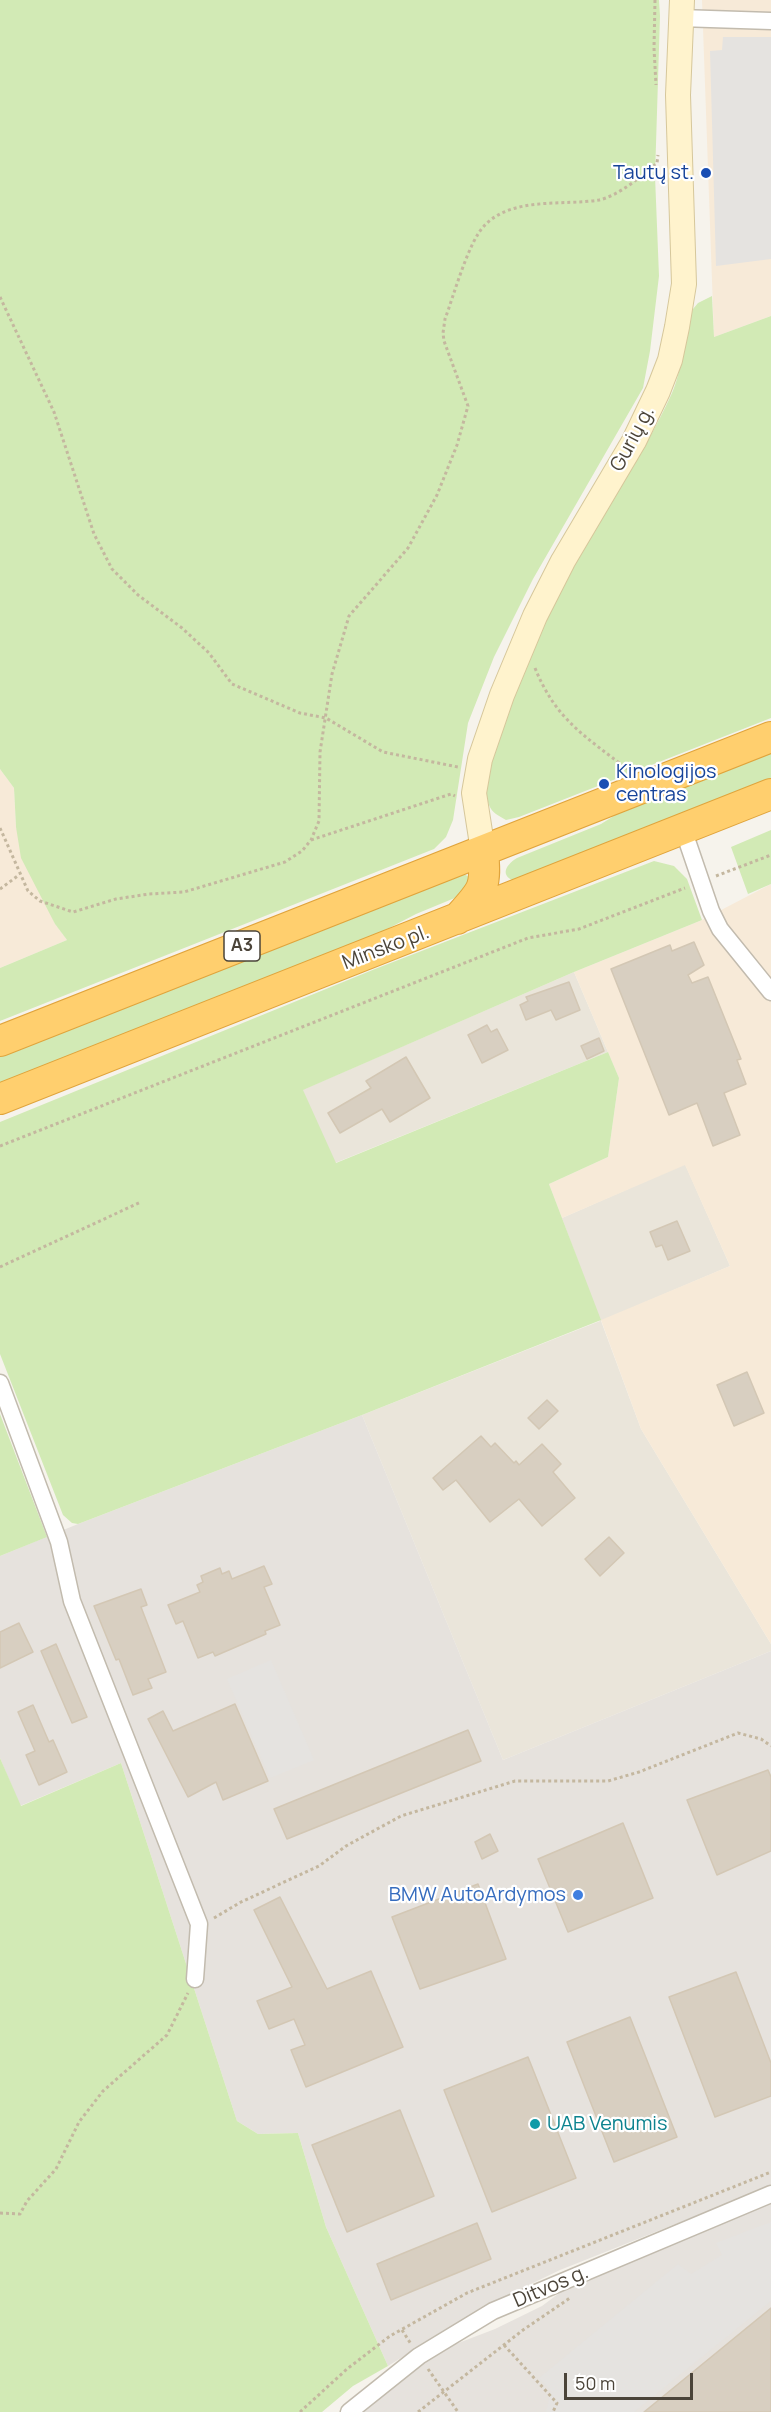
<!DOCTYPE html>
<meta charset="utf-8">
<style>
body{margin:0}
#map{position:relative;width:771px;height:2412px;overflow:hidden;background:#f6f3ec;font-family:Manrope,sans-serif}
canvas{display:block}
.scale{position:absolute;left:564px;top:2373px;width:129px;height:27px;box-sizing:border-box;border:3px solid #4b4439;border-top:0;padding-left:8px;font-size:18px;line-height:21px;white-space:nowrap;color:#4b4439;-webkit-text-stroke:4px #fff;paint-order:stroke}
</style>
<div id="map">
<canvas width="771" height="2412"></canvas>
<div class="scale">50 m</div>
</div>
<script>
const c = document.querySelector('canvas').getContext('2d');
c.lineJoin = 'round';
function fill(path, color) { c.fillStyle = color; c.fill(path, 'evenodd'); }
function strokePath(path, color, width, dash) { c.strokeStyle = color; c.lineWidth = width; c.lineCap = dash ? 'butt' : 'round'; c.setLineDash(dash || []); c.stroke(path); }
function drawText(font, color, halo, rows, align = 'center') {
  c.font = font + ' Manrope,sans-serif'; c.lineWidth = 4.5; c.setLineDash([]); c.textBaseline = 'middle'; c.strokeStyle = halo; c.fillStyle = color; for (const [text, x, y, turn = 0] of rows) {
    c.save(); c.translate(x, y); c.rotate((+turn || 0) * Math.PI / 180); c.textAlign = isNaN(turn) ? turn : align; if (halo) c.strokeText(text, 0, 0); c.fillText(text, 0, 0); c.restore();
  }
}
const residential = new Path2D(`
 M574,972L608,1052L335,1163L302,1090Z
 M685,1164L730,1266L601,1321L641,1429L771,1644V1651L503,1760L362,1415L600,1321L562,1218Z`);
const commercial = new Path2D(`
 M702,0H771V316L714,337Z
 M0,769L14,788L16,827L55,924L67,940L0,968Z
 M771,884V1644L641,1429L601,1320L730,1266L685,1165L562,1218L549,1184L608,1157L619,1078L574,972L702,920Z`);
const industrial = new Path2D(`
 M362,1415L503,1760L771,1651V2186L560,2270L481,2308L388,2366L326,2227L298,2133L258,2134L237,2121L121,1763L20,1806L0,1758V1556L78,1524Z
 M771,2202V2412H360L412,2371L448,2347L495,2329L542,2306L566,2288Z`);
const green = new Path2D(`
 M0,0H659L660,16L655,176L659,276L650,351L643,388L533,579L494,657L468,723L453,820L446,837L434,849L0,1021V968L67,940L55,924L21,858L16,827L14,788L0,769Z
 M712,296L714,337L771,316V718L519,817L506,820C499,816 492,813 489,805C478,780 499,737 508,713C523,674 537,633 557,595C592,526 640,464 672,393C684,366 682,336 693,309L698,303Z
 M771,749V782L517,882C500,877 504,866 517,858L601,824L638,801Z
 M771,830V884L748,894L731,847Z
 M654,861L674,866L687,879L702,920L574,972L303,1090L336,1163L608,1052L619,1078L608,1157L549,1184L601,1320L362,1415L78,1524L72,1523L63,1515L0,1354V1122L375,969Z
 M464,874L471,878L462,895L416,914L349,949L0,1089V1054Z
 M0,1414L47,1537L0,1556Z
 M0,1758L21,1806L121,1763L237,2121L258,2134L298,2133L326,2227L388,2366L353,2386L322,2412H0Z`);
const parking = new Path2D(`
 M723,37H771V259L716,266L710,51L722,50Z
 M271,1660L314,1760L270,1778L227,1679Z
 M771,2222V2301L634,2412H546L551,2391L539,2378L678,2264L691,2274L722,2255L716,2243Z`);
const building = new Path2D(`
 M694,942L704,965L688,975L692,983L708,977L741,1059L737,1060L746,1084L724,1093L740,1135L713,1146L697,1103L669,1115L611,969L670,945L672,951Z
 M569,982L580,1010L556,1020L551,1010L526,1020L520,1005L528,1001L526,997Z
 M487,1025L491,1032L497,1029L508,1050L482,1063L468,1035Z
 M599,1038L604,1051L587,1059L581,1046Z
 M406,1057L430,1098L390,1122L382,1109L340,1133L328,1113L371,1088L366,1081Z
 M677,1221L690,1251L668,1260L662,1245L656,1247L650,1232Z
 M747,1372L764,1413L734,1426L717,1385Z
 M547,1400L558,1411L539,1429L528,1418Z
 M481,1436L491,1447L495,1443L514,1463L516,1461L519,1465L542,1444L561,1464L553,1472L575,1498L542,1526L519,1499L490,1522L456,1480L443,1490L433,1478Z
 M609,1537L624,1553L600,1576L585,1559Z
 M264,1566L272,1584L264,1587L280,1625L265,1631L266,1634L215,1656L213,1652L198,1658L183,1621L176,1624L168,1605L200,1592L197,1585L203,1582L201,1576L220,1568L222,1574L229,1571L232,1579Z
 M141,1589L147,1605L141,1607L166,1672L148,1679L152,1688L133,1695L119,1659L116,1660L94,1606Z
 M19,1623L33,1652L0,1668V1632Z
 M56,1644L87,1717L72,1723L41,1651Z
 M235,1704L268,1781L223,1800L216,1782L188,1797L148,1719L163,1711L173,1731Z
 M33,1705L49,1742L53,1740L67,1772L39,1785L26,1755L35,1751L18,1712Z
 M468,1730L481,1761L287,1839L274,1809Z
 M768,1770L771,1777V1851L717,1875L687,1800Z
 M623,1823L653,1898L568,1932L538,1859Z
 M490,1834L498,1851L482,1859L475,1842Z
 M478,1884L506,1959L420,1989L392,1917Z
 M280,1897L327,1989L371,1971L403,2047L306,2087L291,2050L305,2045L294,2019L269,2029L257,2001L292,1987L254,1910Z
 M736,1972L771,2063V2096L715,2117L669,1997Z
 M630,2017L677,2137L614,2162L567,2042Z
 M528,2057L576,2178L492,2212L444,2090Z
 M400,2110L434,2196L347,2232L312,2145Z
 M477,2223L491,2259L391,2300L377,2264Z
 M771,2308V2412H644Z`);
const path = new Path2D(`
 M655,0L654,48L656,85
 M0,297L54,412L94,534L112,569L138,595L182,628L209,653L232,684L300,713L326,718L383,752L458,767
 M535,668C556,720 585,736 627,769
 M0,828L28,891L40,901L73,912L116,899L149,894L184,892L285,862L302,851L311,840L319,821L320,752L332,674L349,616L408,548L437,495L457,445L468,406L444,341L443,333L445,319C454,295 468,243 484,226C512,196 564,206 599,200C618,196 642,176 657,163L658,155
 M311,840L451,794L455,796
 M716,876L771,855
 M0,889L19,875
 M0,1146L528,938L579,929L685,888
 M0,1267L141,1202
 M214,1918L241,1902L319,1866L346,1846L401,1816L515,1781H608L639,1772L738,1733L761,1739L771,1746
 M0,2213L20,2214L27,2201L56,2169L79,2122L103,2091L167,2035L188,1993
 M402,2330L411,2344
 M504,2345L557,2403L553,2412
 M428,2369L458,2412
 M300,2412L347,2369L390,2336L467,2293L771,2172
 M418,2412L523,2330L570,2298`);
const street = new Path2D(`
 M680,18L771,21
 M683,829L711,911L720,929L771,992
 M0,1383L59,1542L72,1601L199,1924L195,1979
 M349,2412L419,2356L493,2311L771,2194`);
const secondary = new Path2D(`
 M483,851L474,793L480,759L502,695L535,616L563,561L634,441L658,391L670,360L677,327L684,284L678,95L682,0`);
const highway = new Path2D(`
 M457,919C482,891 487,890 483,851
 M0,1041L771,737
 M0,1099L771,794`);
const markers = [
 [706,173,6,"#1a4fb4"],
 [604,784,6,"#1a4fb4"],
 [578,1895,6,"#3f7fe0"],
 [535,2124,6,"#0f9aa8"]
];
const shields = [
 [242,946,36]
];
const shieldNames = [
 ["A3",242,946]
];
const transitNames = [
 ["Tautų st.",694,173],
 ["Kinologijos",616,772,"left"],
 ["centras",616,795,"left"]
];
const streetNames = [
 ["Gurių g.",633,439,-62],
 ["Minsko pl.",386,948,-21],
 ["Ditvos g.",551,2287,-23]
];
const shopNames = [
 ["BMW AutoArdymos",566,1895]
];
const cultureNames = [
 ["UAB Venumis",547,2124]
];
fill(residential, '#eae5da');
fill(commercial, '#f7ead8');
fill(industrial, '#e6e2dd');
fill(green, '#d2eab5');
fill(parking, '#e5e3e0');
fill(building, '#d8cfc1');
strokePath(building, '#d3c7b4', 1.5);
strokePath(street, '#c2bbae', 19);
strokePath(secondary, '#d6c79b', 26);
strokePath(highway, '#e0a43c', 32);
strokePath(path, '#c4b79f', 3, [3, 3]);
strokePath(street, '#fff', 16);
strokePath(secondary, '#fff3cd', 24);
strokePath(highway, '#ffcf6e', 30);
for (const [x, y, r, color] of markers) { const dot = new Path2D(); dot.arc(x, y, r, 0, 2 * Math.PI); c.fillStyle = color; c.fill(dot); strokePath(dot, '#fff', 2); }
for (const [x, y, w] of shields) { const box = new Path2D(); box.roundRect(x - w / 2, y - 15, w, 30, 4.5); c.fillStyle = '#fff'; c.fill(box); strokePath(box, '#4b4439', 1.5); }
drawText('bold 18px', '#4b4439', null, shieldNames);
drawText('20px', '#164399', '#fff', transitNames, 'right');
drawText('20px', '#4b4439', '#fff', streetNames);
drawText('20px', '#366cbe', '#fff', shopNames, 'right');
drawText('20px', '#0d838f', '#fff', cultureNames, 'left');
</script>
